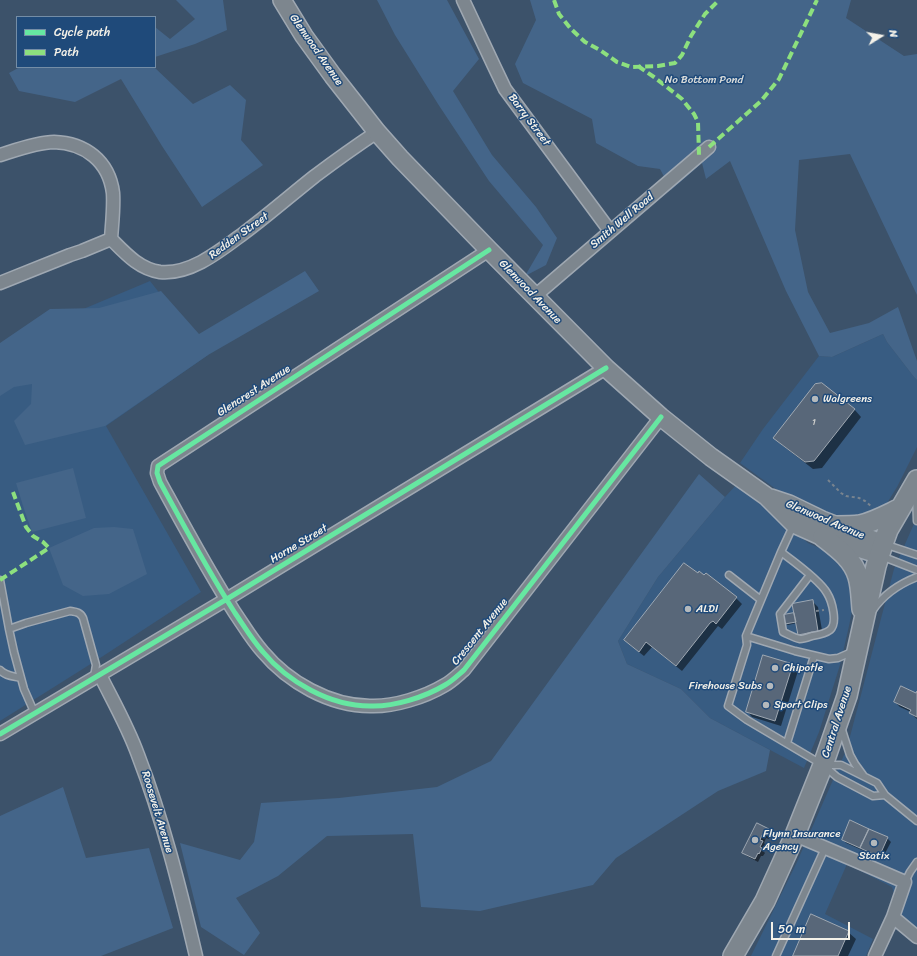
<!DOCTYPE html>
<style>
body{margin:0}
#map{position:relative;width:917px;height:956px;overflow:hidden;background:#3c526a;font-family:Sriracha,sans-serif}
canvas{display:block}
.legend{position:absolute;left:16px;top:16px;width:140px;height:52px;box-sizing:border-box;background:#1f4a7a;border:1px solid #748da6;margin:0;padding:5px 7px;list-style:none;font-size:12px;color:#f4f1e8}
.legend li{display:flex;align-items:center;gap:8px;height:20px}
.legend b{width:20px;border:1px solid #748da6}
.north{position:absolute;left:861px;top:16px;width:40px;height:40px;-webkit-text-stroke:3px #1f4a7a;paint-order:stroke;rotate:79deg;font-size:11px;font-weight:700;line-height:16px;text-align:center;color:#f4f1e8}
.north::after{content:'';display:block;margin:auto;width:14px;height:18px;background:#f4f1e8;clip-path:polygon(50% 0,100% 100%,50% 72%,0 100%)}
.scale{position:absolute;left:771px;top:922px;width:79px;height:18px;box-sizing:border-box;border:2px solid #f4f1e8;border-top:0;padding-left:5px;font-size:12px;line-height:14px;white-space:nowrap;color:#f4f1e8;-webkit-text-stroke:3px #1f4a7a;paint-order:stroke}
</style>
<div id="map">
<canvas width="917" height="956"></canvas>
<ul class="legend">
<li><b style="height:5px;background:#66e7a1"></b>Cycle path</li>
<li><b style="height:5px;background:#8de07e"></b>Path</li>
</ul>
<div class="north">N</div>
<div class="scale">50 m</div>
</div>
<script>
const c = document.querySelector('canvas').getContext('2d');
c.lineJoin = 'round';
function fill(path, color) { c.fillStyle = color; c.fill(path, 'evenodd'); }
function strokePath(path, color, width, dash) { c.strokeStyle = color; c.lineWidth = width; c.lineCap = dash ? 'butt' : 'round'; c.setLineDash(dash || []); c.stroke(path); }
function drawText(font, color, halo, rows, align = 'center') {
  c.font = font + ' Sriracha,sans-serif'; c.lineWidth = 3; c.setLineDash([]); c.textBaseline = 'middle'; c.strokeStyle = halo; c.fillStyle = color; for (const [text, x, y, turn = 0] of rows) {
    c.save(); c.translate(x, y); c.rotate((+turn || 0) * Math.PI / 180); c.textAlign = isNaN(turn) ? turn : align; if (halo) c.strokeText(text, 0, 0); c.fillText(text, 0, 0); c.restore();
  }
}
const built = new Path2D(`
 M150,281L208,355L106,426L201,592L97,660L0,721V344Z
 M883,334L887,342L914,377L917,380V447L897,487L884,508L863,520L845,519L819,512L780,492L740,463L763,429L819,356L832,357Z
 M737,484L783,521L808,543L817,547L840,554L857,573L855,596L849,626L840,665L819,732L804,768L710,718L681,689L627,664L618,641L658,577L725,497Z
 M917,517V930L902,918L892,887L847,864L825,914L873,939L866,956H751L797,862L847,748L894,569Z`);
const green = new Path2D(`
 M176,0H223L227,30L195,44L155,57V27L170,39L195,19Z
 M377,0H447L479,59L453,91L492,155L536,207L557,238L546,265L525,276L543,245L489,181L438,104L395,35Z
 M530,0H851L846,18L904,56L917,54V295L850,154L799,160L795,230L808,292L830,333L869,323L898,307L917,361V380L914,377L887,342L883,334L832,357L819,356L786,291L730,161L706,179L702,163L671,190L660,169L638,166L596,143L592,119L523,83L515,64L536,20Z
 M20,67H154L193,104L230,85L246,100L241,140L263,165L202,207L162,146L121,79L75,102L19,91L9,73Z
 M305,271L319,291L208,355L105,426L25,445L14,421L31,404L32,384L14,387L0,396V343L50,309L99,308L161,291L199,334Z
 M73,468L86,518L32,532L24,509L16,483Z
 M699,474L725,497L658,577L618,641L627,664L681,689L710,718L770,750L766,771L718,791L616,858L593,885L480,911L421,907L413,834L327,836L278,876L236,898L260,933L244,955L201,927L180,843L240,860L254,842L261,803L339,798L437,787L491,761Z
 M114,527L133,529L147,574L109,594L83,596L63,585L49,548L94,528Z
 M63,787L86,858L149,848L173,928L101,956H0V816Z`);
const shadow = new Path2D(`
 M854,409L861,417L822,468L813,469L782,445L775,438Z
 M706,574L736,598L742,604L722,629L718,626L682,671L652,647L644,656L630,645L698,575L704,577Z
 M812,601L818,607L823,636L805,639L799,634L797,623L788,625L786,624L795,613Z
 M792,665L798,671L781,726L752,717L747,711Z
 M917,694V719L910,713L911,712L900,707L895,702Z
 M757,824L769,830L772,833L769,839L766,838L764,843L766,845L763,851L765,853L763,856H761L758,862L747,856L743,852Z
 M887,838L891,842L882,859L846,843L843,839Z
 M848,932L856,939L848,956H794Z`);
const building = new Path2D(`
 M822,383L855,409L814,461L805,462L773,438L815,384Z
 M684,563L698,573L699,571L704,575L706,573L737,597L716,624L713,621L710,623L676,666L646,642L639,652L624,640Z
 M813,600L818,631L798,635L792,604Z
 M794,613L796,622L785,624L783,615Z
 M763,655L793,664L775,721L746,712Z
 M901,686L916,693L917,691V717L909,713L911,710L894,702Z
 M850,820L869,829L860,848L842,840Z
 M757,823L769,829L765,837L762,835L760,840L763,841L760,847L762,848L759,854L758,853L755,859L742,853Z
 M869,829L888,837L879,857L860,848Z
 M811,914L849,931L838,956H793Z`);
const path = new Path2D(`
 M828,480L841,493L846,496L859,498L865,501L872,507
 M816,611L824,610`);
const lane = new Path2D(`
 M916,493L917,521
 M793,526L781,552L746,636L795,651L829,659L838,658L854,651
 M884,544L917,555
 M781,552C793,561 820,580 827,593C832,601 838,623 830,630C825,634 818,635 812,636C809,637 804,639 800,639C794,638 788,634 783,632L780,614L810,575
 M881,556L917,570
 M729,575L761,600
 M0,580L9,629
 M873,610C884,594 899,584 917,577
 M746,636L747,645L728,706L747,720L823,765L837,777L873,796L885,795
 M0,670C5,676 13,676 21,678
 M35,714L24,689L14,652L9,629L26,623L70,611C76,612 80,612 83,618L96,665L94,677
 M841,727L850,755L855,764L863,775
 M787,743L814,656
 M826,765H841L877,783L885,795L917,821
 M905,882L910,872L917,862
 M776,956L825,848`);
const street = new Path2D(`
 M463,0L494,66L505,89L610,231
 M0,155C16,150 38,142 54,142C85,143 109,161 113,193C114,208 112,224 111,239
 M111,239C125,253 139,269 160,272C191,275 221,250 244,233C268,215 291,195 315,176C335,161 356,146 377,132
 M489,250L158,466L157,473L160,482C184,526 208,571 235,613C244,626 252,640 263,652C288,682 330,706 370,706C394,707 425,697 445,685C452,681 458,675 464,670L661,417
 M0,283L70,255L82,251L111,239
 M535,296L709,147
 M100,675C113,701 128,727 138,755C163,820 180,888 196,956
 M0,734L227,599L606,368
 M795,835L854,860L905,882L893,917L875,956
 M893,917L917,937`);
const secondary = new Path2D(`
 M282,0L304,36L333,76L377,132L400,158L489,250L606,368L661,417L711,457L766,496L794,524L823,537L880,555
 M771,498L789,504L822,520L883,544`);
const primary = new Path2D(`
 M837,526C845,526 852,526 860,525C874,522 888,514 901,508
 M823,537C837,548 853,559 858,577C861,587 861,599 862,609
 M733,956L765,901L795,835L823,765L847,696L876,566L883,544L888,530L917,480`);
const quiet = new Path2D(`
 M554,0L559,14L571,29L585,42L600,50L617,62L631,67L658,66L675,63L682,55L691,36L705,14L719,0
 M638,66L654,77L682,99L694,114L698,122L699,155
 M709,147L761,101L779,79L817,0
 M0,580L49,548L43,542L33,536L26,527L13,492`);
const cycleway = new Path2D(`
 M489,250L158,466L157,473L160,482C184,526 208,571 235,613C244,626 252,640 263,652C288,682 330,706 370,706C394,707 425,697 445,685C452,681 458,675 464,670L661,417
 M0,734L227,599L606,368`);
const markers = [
 [815,399,4,"#b4b9bc"],
 [688,609,4,"#b4b9bc"],
 [775,668,4,"#b4b9bc"],
 [770,686,4,"#b4b9bc"],
 [766,705,4,"#b4b9bc"],
 [755,840,4,"#b4b9bc"],
 [874,843,4,"#b4b9bc"]
];
const numberNames = [
 ["1",814,423]
];
const streetNames = [
 ["Glenwood Avenue",316,50,55],
 ["Barry Street",529,120,53],
 ["Smith Well Road",622,221,-40],
 ["Redden Street",239,236,-36],
 ["Glenwood Avenue",530,292,46],
 ["Glencrest Avenue",254,391,-33],
 ["Glenwood Avenue",825,520,23],
 ["Horne Street",299,544,-31],
 ["Crescent Avenue",480,632,-51],
 ["Central Avenue",837,722,-72],
 ["Roosevelt Avenue",157,812,73]
];
const parkNames = [
 ["No Bottom Pond",704,80]
];
const poiNames = [
 ["Walgreens",823,399],
 ["ALDI",696,609],
 ["Chipotle",783,668],
 ["Firehouse Subs",762,686,"right"],
 ["Sport Clips",774,705],
 ["Flynn Insurance",763,834],
 ["Agency",763,847],
 ["Statix",874,856,"center"]
];
fill(built, '#385c82');
fill(green, '#446589');
fill(shadow, '#0007');
fill(building, '#586779');
strokePath(building, '#9fa8b2', 1);
strokePath(lane, '#9fa8b2', 9);
strokePath(street, '#9fa8b2', 15);
strokePath(secondary, '#9fa8b2', 20);
strokePath(primary, '#9fa8b2', 22);
strokePath(path, '#79848f', 2, [3, 3]);
strokePath(lane, '#7d868e', 6);
strokePath(street, '#7d868e', 12);
strokePath(secondary, '#7d868e', 17);
strokePath(primary, '#7d868e', 19);
strokePath(quiet, '#8de07e', 4, [8, 4]);
strokePath(cycleway, '#66e7a1', 5);
for (const [x, y, r, color] of markers) { const dot = new Path2D(); dot.arc(x, y, r, 0, 2 * Math.PI); c.fillStyle = color; c.fill(dot); strokePath(dot, '#1f4a7a', 1.5); }
drawText('9px', '#cdcecc', null, numberNames);
drawText('11px', '#f4f1e8', '#1f4a7a', streetNames);
drawText('11px', '#dadcda', '#1f4a7a', parkNames);
drawText('11px', '#f4f1e8', '#1f4a7a', poiNames, 'left');
</script>
